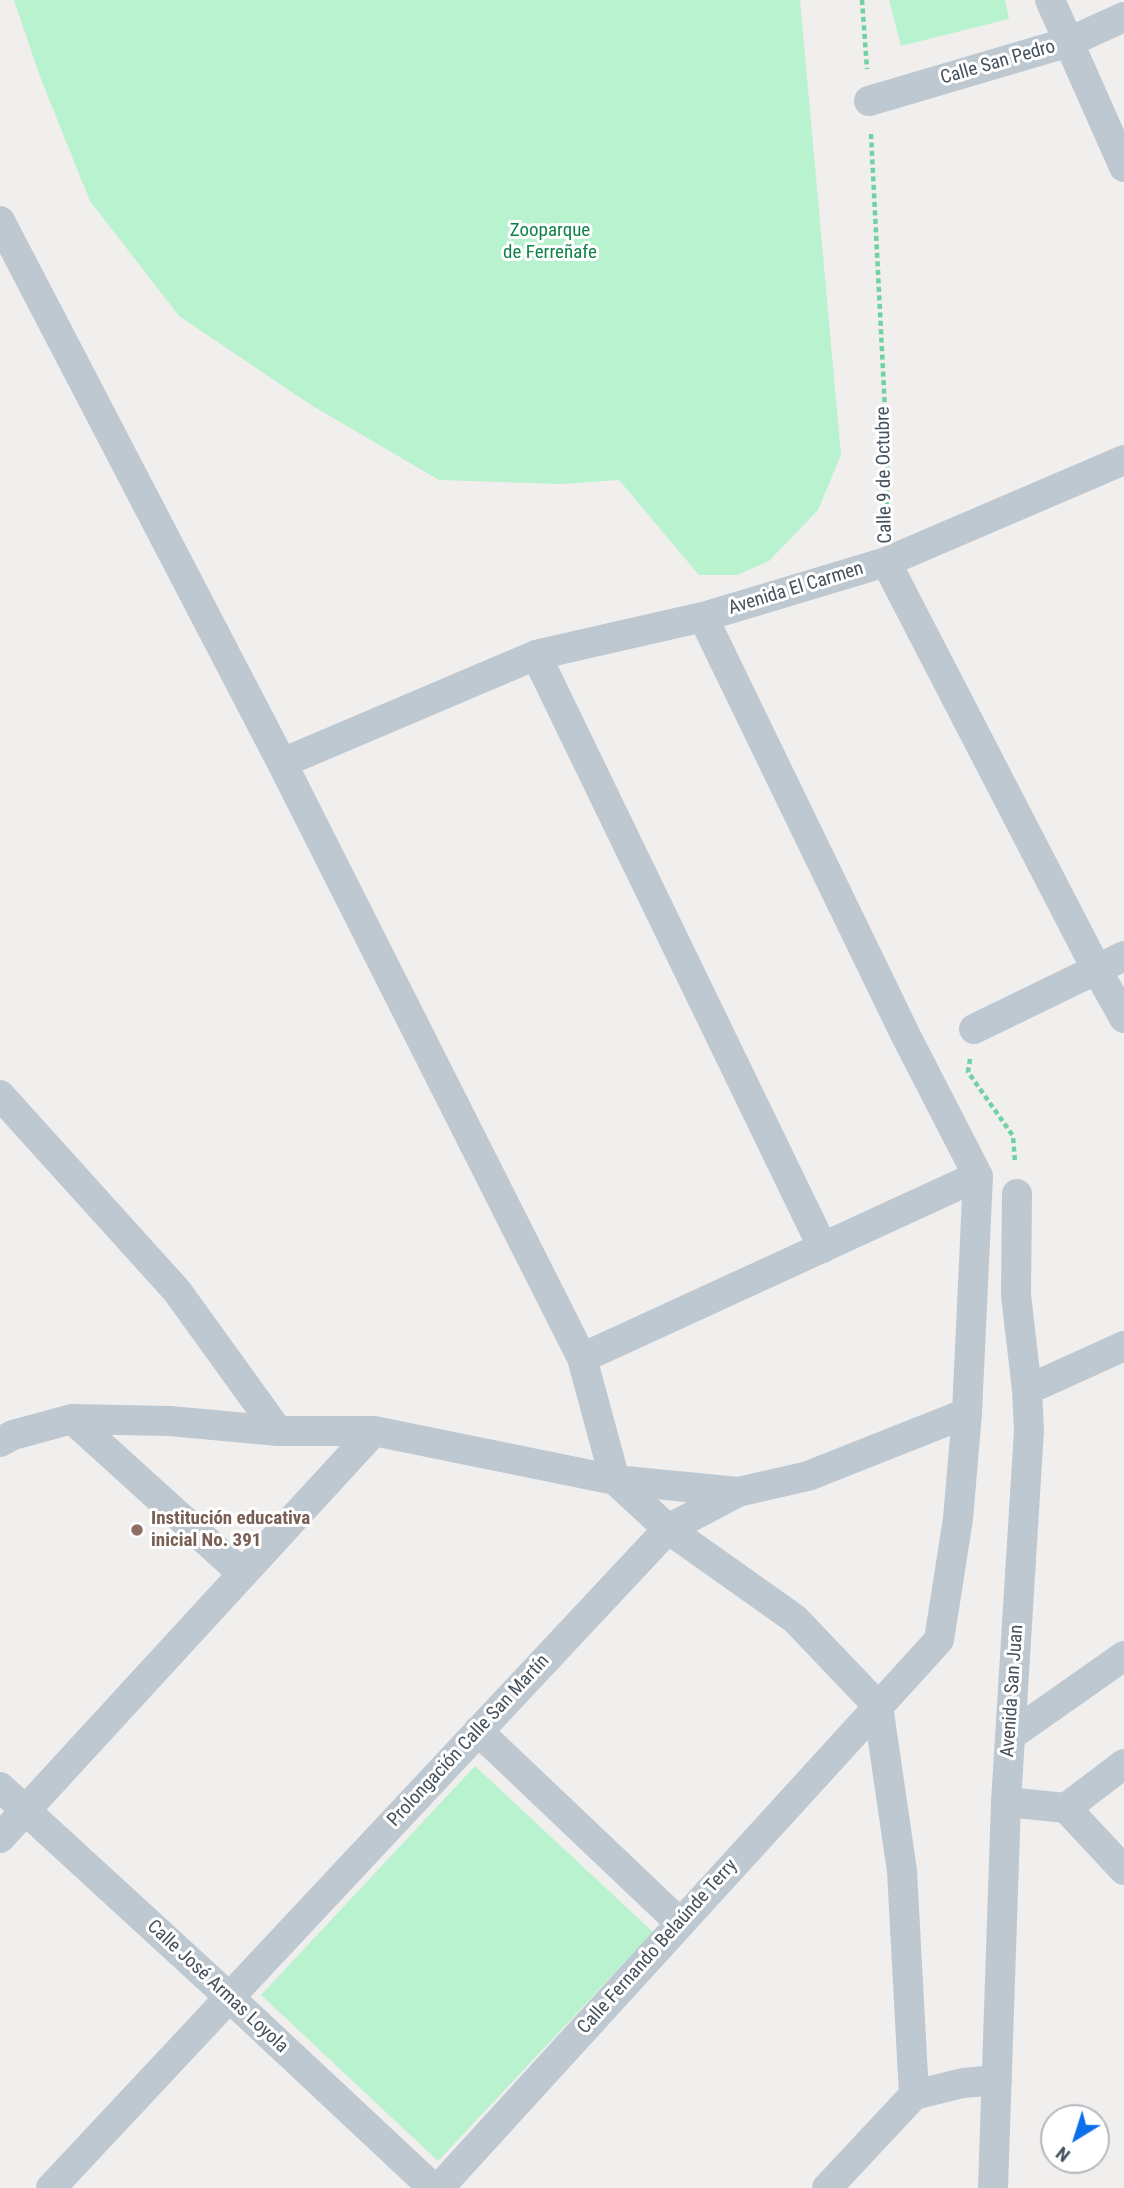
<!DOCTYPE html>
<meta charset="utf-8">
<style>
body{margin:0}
#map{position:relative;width:1124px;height:2188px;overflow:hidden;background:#f1eeee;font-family:"Roboto Condensed",sans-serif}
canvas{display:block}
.north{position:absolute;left:1040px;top:2104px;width:70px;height:70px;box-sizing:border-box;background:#fff;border:2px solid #b5b9be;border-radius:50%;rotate:218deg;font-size:19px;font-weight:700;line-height:28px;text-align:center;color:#45515c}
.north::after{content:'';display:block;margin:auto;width:24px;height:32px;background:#0d6eeb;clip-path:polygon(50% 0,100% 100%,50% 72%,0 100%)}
</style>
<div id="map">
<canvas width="1124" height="2188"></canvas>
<div class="north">N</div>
</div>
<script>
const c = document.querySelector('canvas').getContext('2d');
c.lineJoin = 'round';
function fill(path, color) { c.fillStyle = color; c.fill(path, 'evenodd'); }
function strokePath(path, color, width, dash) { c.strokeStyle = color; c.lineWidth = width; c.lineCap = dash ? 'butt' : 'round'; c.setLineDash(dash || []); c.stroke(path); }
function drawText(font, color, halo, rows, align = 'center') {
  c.font = font + ' "Roboto Condensed",sans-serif'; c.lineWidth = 6; c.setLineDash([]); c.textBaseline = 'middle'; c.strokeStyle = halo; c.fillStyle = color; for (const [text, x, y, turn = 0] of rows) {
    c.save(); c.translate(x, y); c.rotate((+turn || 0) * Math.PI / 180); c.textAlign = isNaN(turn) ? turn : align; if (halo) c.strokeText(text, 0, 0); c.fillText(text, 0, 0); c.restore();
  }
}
const green = new Path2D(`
 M14,0H800L841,455L818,510L769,561L737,575H699L619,480L561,484L439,480L311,405L179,316L90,201L39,74Z
 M889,0H1005L1009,19L901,46Z
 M475,1766L653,1932L438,2161L261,1995Z`);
const path = new Path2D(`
 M862,0L867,69
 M871,134L887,450V527
 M970,1059L968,1072L1013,1136L1015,1162`);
const minor = new Path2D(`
 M1050,0L1124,167
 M869,101L1069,42L1124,17
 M0,221L282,763L582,1358L615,1480L738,1492
 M886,562L1097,970L1124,1018
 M536,655L823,1248
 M282,763L536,655L703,617L886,562L1124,460
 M974,1029L1124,956
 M0,1095L177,1291L278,1431
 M582,1358L978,1176
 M1027,1390L1124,1346
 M72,1419L243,1574
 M0,1442L13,1435L72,1419L170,1421L278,1431H374L615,1480L668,1529L795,1619L878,1706
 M878,1706L902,1871L914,2095
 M478,1731L680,1923
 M1010,1736L1124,1656
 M0,1787L229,1997L433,2188
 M1006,1802L1066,1808L1124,1870
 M1066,1808L1124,1764
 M0,1838L374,1431
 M51,2188L668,1529L738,1492L808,1476L967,1413
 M439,2188L939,1640L958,1519L967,1413L978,1176L906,1036L703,617
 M827,2188L914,2095L963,2083L997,2080
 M993,2188L1006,1802L1029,1430L1027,1390L1016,1295L1017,1194`);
const markers = [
 [137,1530,7,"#8d6e63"]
];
const streetNames = [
 ["Calle San Pedro",998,63,-16],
 ["Calle 9 de Octubre",885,475,-91],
 ["Avenida El Carmen",796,589,-17],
 ["Avenida San Juan",1013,1691,-86],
 ["Prolongación Calle San Martín",469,1741,-47],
 ["Calle Fernando Belaúnde Terry",658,1947,-48],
 ["Calle José Armas Loyola",217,1987,43]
];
const parkNames = [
 ["Zooparque",550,231],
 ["de Ferreñafe",550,253]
];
const educationNames = [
 ["Institución educativa",151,1519],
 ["inicial No. 391",151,1541]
];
fill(green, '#b9f2cf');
strokePath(path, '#6ed2a1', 4.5, [5, 3.5]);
strokePath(minor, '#bdc8d1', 30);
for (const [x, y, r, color] of markers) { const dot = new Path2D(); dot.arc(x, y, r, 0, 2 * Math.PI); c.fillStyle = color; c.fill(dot); strokePath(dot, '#fff', 2.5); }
drawText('19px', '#45515c', '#fff', streetNames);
drawText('19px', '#118349', '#fff', parkNames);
drawText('bold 19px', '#785e54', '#fff', educationNames, 'left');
</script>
